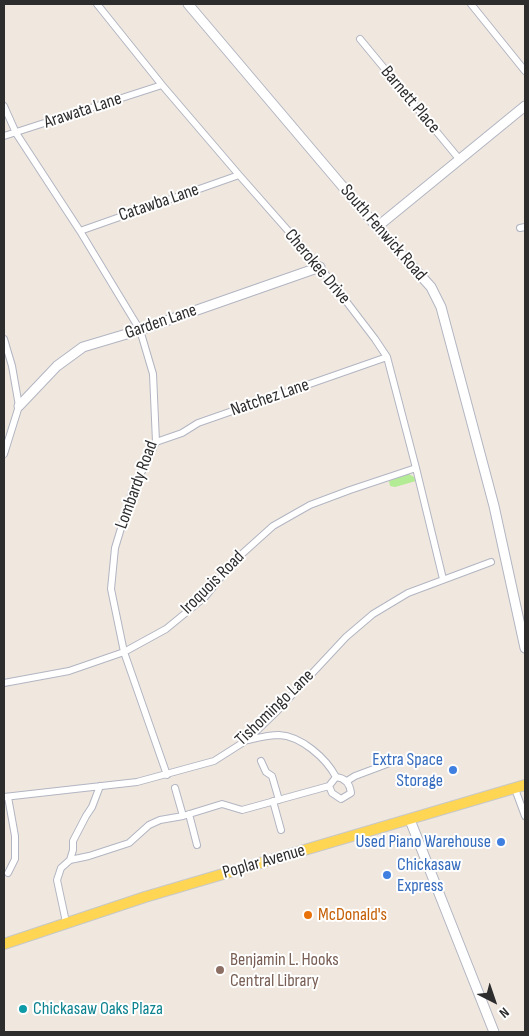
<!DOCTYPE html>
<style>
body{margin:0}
#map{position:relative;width:529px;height:1036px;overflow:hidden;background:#f0e8df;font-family:"Sofia Sans Condensed",sans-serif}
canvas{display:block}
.frame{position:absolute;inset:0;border:5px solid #2d2d2d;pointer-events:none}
.north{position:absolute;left:469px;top:976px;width:50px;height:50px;-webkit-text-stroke:4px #fff;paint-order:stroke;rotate:139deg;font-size:14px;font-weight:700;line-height:20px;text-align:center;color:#2d2d2d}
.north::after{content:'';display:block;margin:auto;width:18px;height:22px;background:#2d2d2d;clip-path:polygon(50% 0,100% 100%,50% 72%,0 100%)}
</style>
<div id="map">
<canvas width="529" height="1036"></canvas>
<div class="frame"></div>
<div class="north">N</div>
</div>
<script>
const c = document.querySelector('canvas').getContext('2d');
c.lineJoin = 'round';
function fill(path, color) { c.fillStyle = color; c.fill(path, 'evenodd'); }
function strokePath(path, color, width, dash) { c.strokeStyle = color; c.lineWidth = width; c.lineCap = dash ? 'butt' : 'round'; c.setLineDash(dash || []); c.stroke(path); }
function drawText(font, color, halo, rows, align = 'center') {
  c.font = font + ' "Sofia Sans Condensed",sans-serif'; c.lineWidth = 4; c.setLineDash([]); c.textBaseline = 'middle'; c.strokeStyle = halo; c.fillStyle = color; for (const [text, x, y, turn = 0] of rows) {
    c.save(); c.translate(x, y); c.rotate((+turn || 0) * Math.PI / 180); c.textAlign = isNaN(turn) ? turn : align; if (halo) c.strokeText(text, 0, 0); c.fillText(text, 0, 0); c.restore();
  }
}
const green = new Path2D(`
 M409,474L414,477L416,481L395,487L390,486L389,481Z`);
const street = new Path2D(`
 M97,4L162,85L239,175L320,267L375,339L387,357L416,468L443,579
 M471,4L525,71
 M360,39L460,160
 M4,106L16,133L80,231L140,330L153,374L156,442L132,492L115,548L111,589L124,652L167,775
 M4,136L162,85
 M520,228L525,227
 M80,231L239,175
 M4,339L12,366L19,406L4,454
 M156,442L182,433L198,423L387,357
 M4,683L69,671L124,652L166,629L205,597L233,562L273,526L310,505L350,490L416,468
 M248,740C257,738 269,735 279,735C301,736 326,758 336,777
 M261,761L266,772L272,776L279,800
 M347,781L355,776L395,761
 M175,788L183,816
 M515,789L525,816
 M4,797L137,782L214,761L247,740L277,711L346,637L373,614L408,593L491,562
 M8,797L15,836V859L8,873
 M273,801L281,830
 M189,814L197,845
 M70,860L89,856L129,843L149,825L160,820L183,816L222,804L242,810L329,786L336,777C345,778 350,784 351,793L341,799L332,793L329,786
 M66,922L57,880L61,868L70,860L73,850V841L86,816L92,807L100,786`);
const secondary = new Path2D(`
 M188,4L377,227L431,287L441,307L494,506L525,648
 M377,227L525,106
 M19,406L57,366L83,347L140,330L320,267
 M410,820L494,1032`);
const primary = new Path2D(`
 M4,944L145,897L525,785`);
const markers = [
 [453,770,5,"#3f7fe0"],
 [501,842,5,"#3f7fe0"],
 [387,875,5,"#3f7fe0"],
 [308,915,5,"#e8710a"],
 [220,970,5,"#8d6e63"],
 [23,1009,5,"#0f9aa8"]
];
const streetNames = [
 ["Barnett Place",410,100,50],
 ["Arawata Lane",83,111,-18],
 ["Catawba Lane",159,203,-19],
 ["South Fenwick Road",383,233,49],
 ["Cherokee Drive",317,267,50],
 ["Garden Lane",161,322,-19],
 ["Natchez Lane",270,398,-19],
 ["Lombardy Road",137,485,-70],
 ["Iroquois Road",213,583,-45],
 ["Tishomingo Lane",275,708,-44],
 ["Poplar Avenue",264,862,-16]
];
const shopNames = [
 ["Extra Space",443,760],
 ["Storage",443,781],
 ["Used Piano Warehouse",491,842],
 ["Chickasaw",397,865,"left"],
 ["Express",397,886,"left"]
];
const foodNames = [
 ["McDonald's",318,915]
];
const educationNames = [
 ["Benjamin L. Hooks",230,960],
 ["Central Library",230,981]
];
const cultureNames = [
 ["Chickasaw Oaks Plaza",33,1009]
];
fill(green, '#b4ec96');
strokePath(street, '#b2b5c2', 8);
strokePath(secondary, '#b2b5c2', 11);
strokePath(primary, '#c8c8c8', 12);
strokePath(street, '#fff', 6);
strokePath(secondary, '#fff', 9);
strokePath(primary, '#ffd554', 10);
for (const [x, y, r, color] of markers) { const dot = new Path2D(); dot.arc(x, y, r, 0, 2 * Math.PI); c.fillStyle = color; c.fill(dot); strokePath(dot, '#fff', 2); }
drawText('18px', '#2d2d2d', '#fff', streetNames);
drawText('18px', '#366cbe', '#fff', shopNames, 'right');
drawText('18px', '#c56008', '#fff', foodNames, 'left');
drawText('18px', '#785e54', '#fff', educationNames, 'left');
drawText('18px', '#0d838f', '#fff', cultureNames, 'left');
</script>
